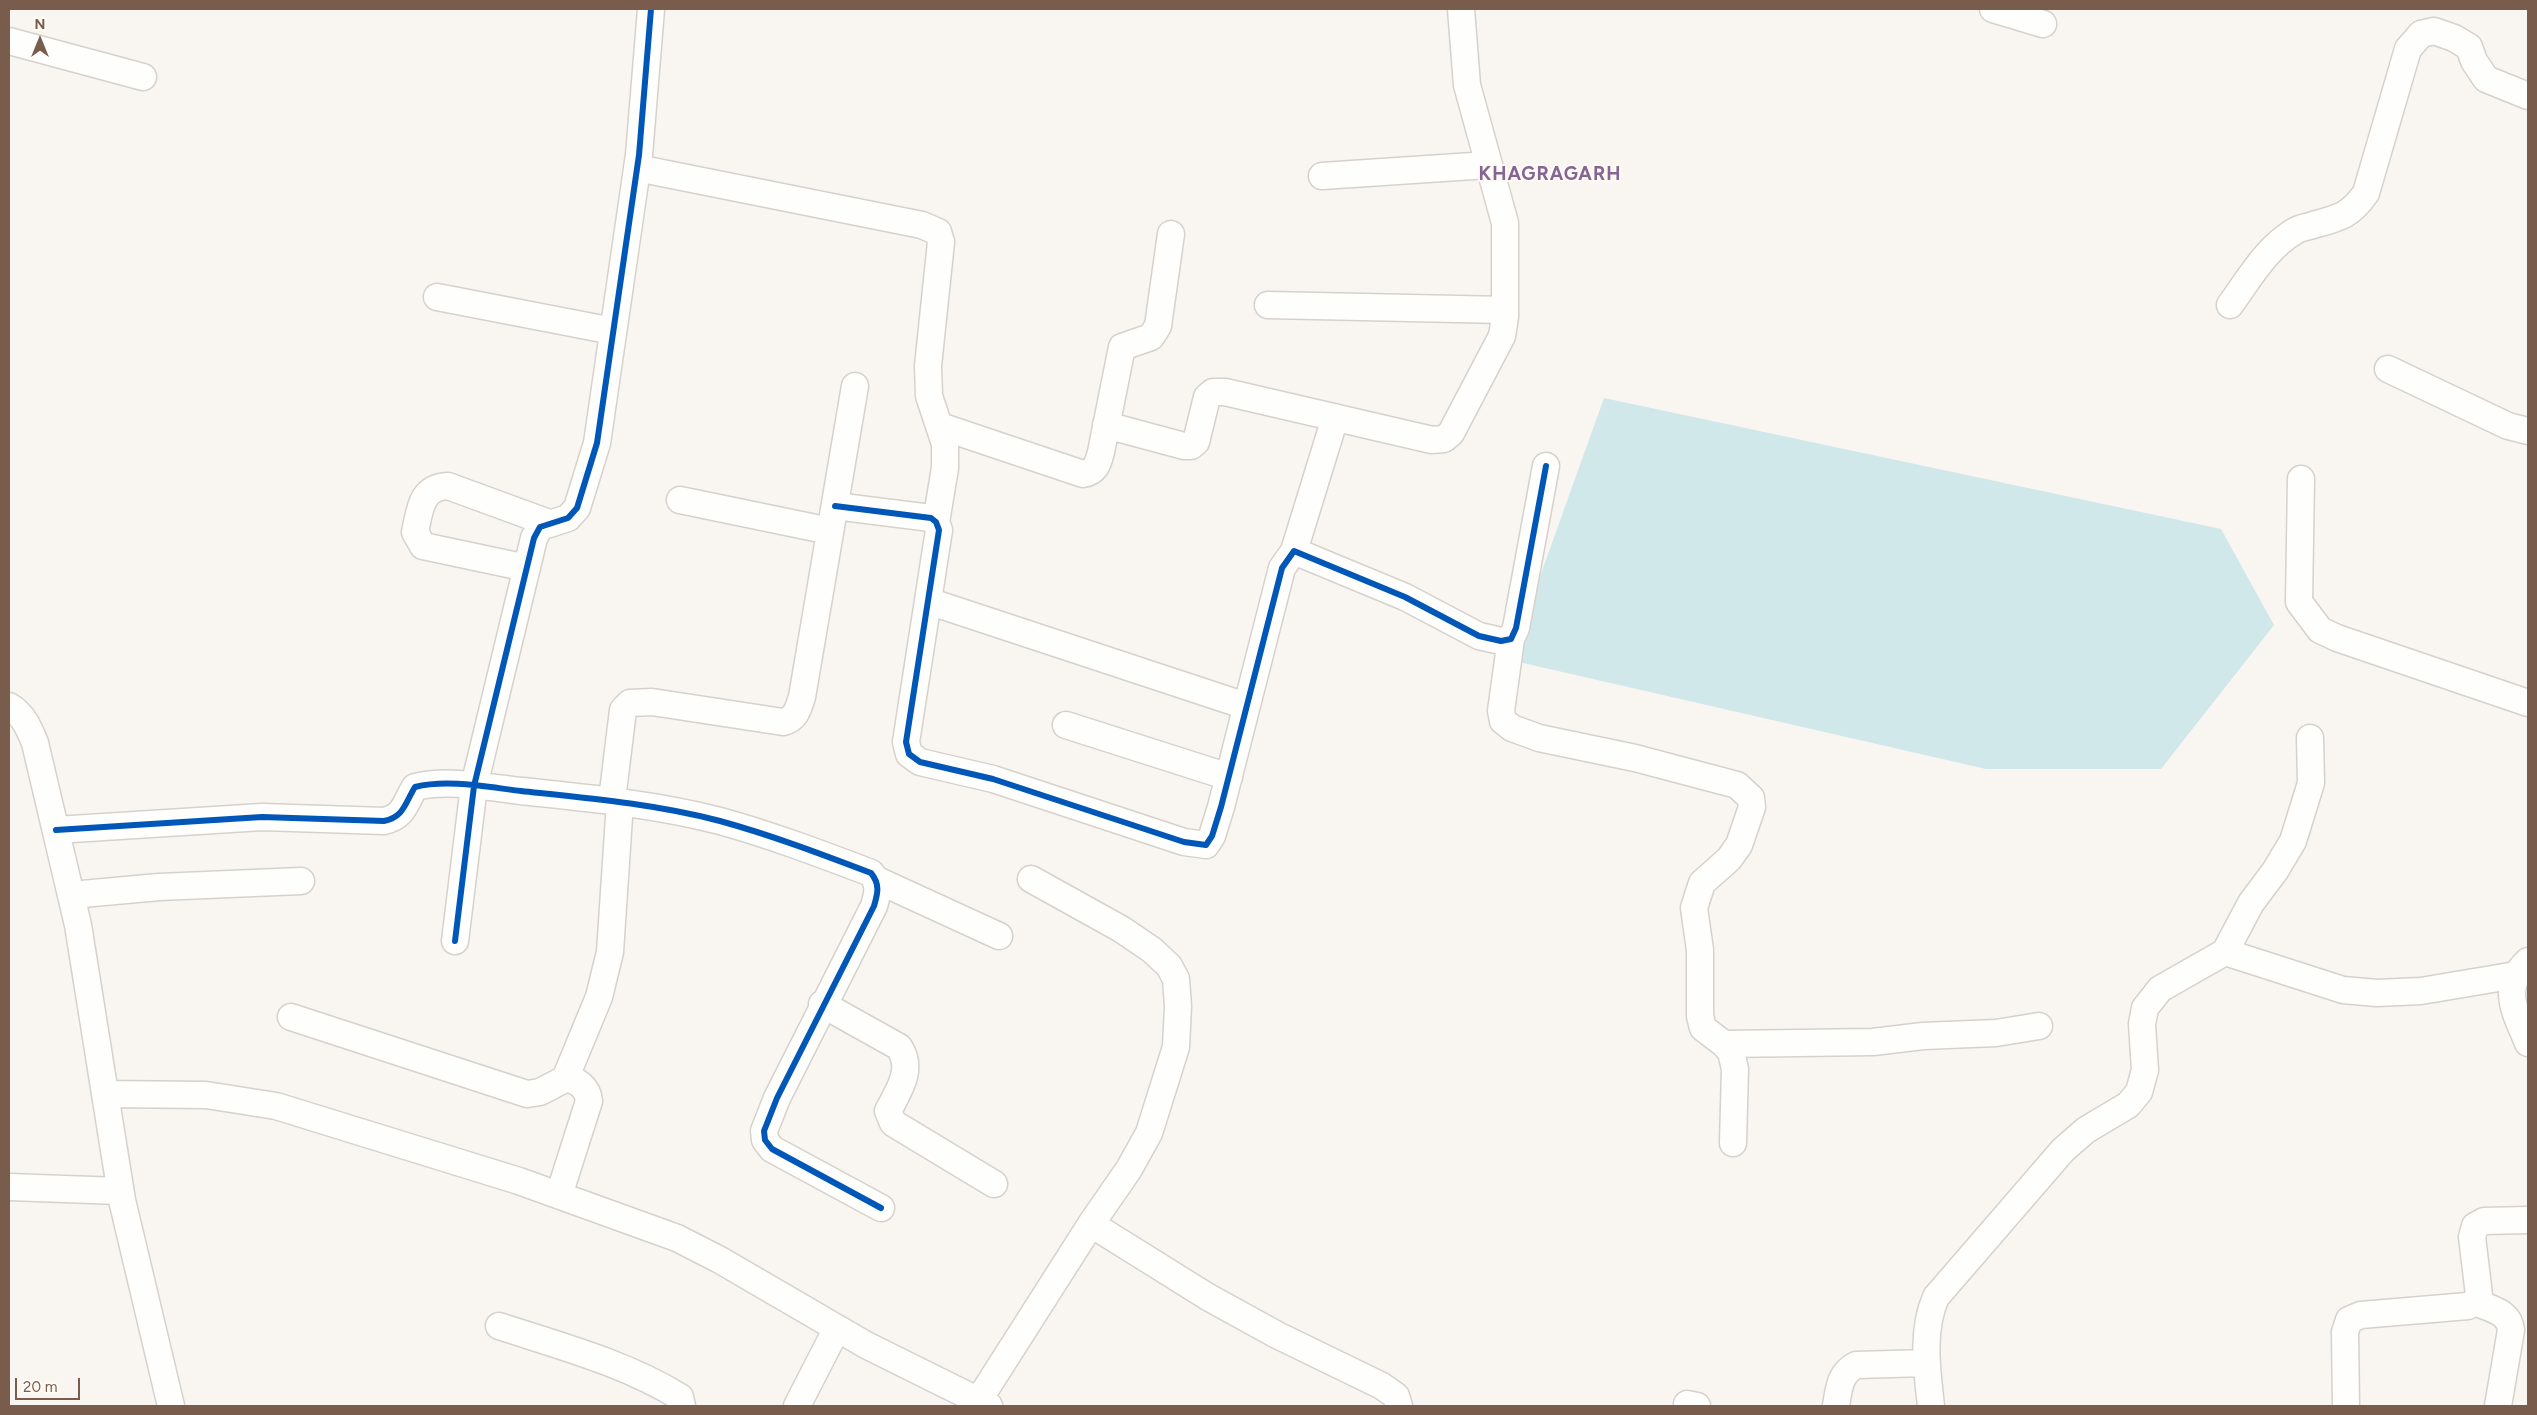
<!DOCTYPE html>
<style>
body{margin:0}
#map{position:relative;width:2537px;height:1415px;overflow:hidden;background:#f9f5f0;font-family:Figtree,sans-serif}
canvas{display:block}
.frame{position:absolute;inset:0;border:10px solid #7a5c4d;pointer-events:none}
.north{position:absolute;left:15px;top:15px;width:50px;height:50px;-webkit-text-stroke:4px #fffaf3;paint-order:stroke;rotate:0deg;font-size:14px;font-weight:700;line-height:20px;text-align:center;color:#7a5c4d}
.north::after{content:'';display:block;margin:auto;width:18px;height:22px;background:#7a5c4d;clip-path:polygon(50% 0,100% 100%,50% 72%,0 100%)}
.scale{position:absolute;left:15px;top:1378px;width:65px;height:22px;box-sizing:border-box;border:2px solid #7a5c4d;border-top:0;padding-left:6px;font-size:15px;line-height:18px;white-space:nowrap;color:#7a5c4d;-webkit-text-stroke:4px #fffaf3;paint-order:stroke}
</style>
<div id="map">
<canvas width="2537" height="1415"></canvas>
<div class="frame"></div>
<div class="north">N</div>
<div class="scale">20 m</div>
</div>
<script>
const c = document.querySelector('canvas').getContext('2d');
c.lineJoin = 'round';
function fill(path, color) { c.fillStyle = color; c.fill(path, 'evenodd'); }
function strokePath(path, color, width, dash) { c.strokeStyle = color; c.lineWidth = width; c.lineCap = dash ? 'butt' : 'round'; c.setLineDash(dash || []); c.stroke(path); }
function drawText(font, color, halo, rows, align = 'center') {
  c.font = font + ' Figtree,sans-serif'; c.lineWidth = 4; c.setLineDash([]); c.textBaseline = 'middle'; c.strokeStyle = halo; c.fillStyle = color; for (const [text, x, y, turn = 0] of rows) {
    c.save(); c.translate(x, y); c.rotate((+turn || 0) * Math.PI / 180); c.textAlign = isNaN(turn) ? turn : align; if (halo) c.strokeText(text, 0, 0); c.fillText(text, 0, 0); c.restore();
  }
}
const water = new Path2D(`
 M1604,398L2221,529L2274,625L2161,769H1986L1510,660Z`);
const minor = new Path2D(`
 M1993,9L2043,24
 M9,41L143,77
 M637,168L922,225L938,232L941,242L928,366L929,396L945,444V468L936,522
 M1322,176L1488,165
 M437,297L613,331
 M1268,305L1505,310
 M2230,305C2249,279 2266,248 2295,231C2300,228 2307,227 2313,225C2339,218 2350,216 2366,193L2408,49L2421,34L2434,31L2454,38L2469,47L2474,61L2486,79L2528,96
 M2388,369L2508,426L2528,431
 M1106,425L1184,446H1191L1196,442L1207,397L1213,392H1225L1432,440L1444,439L1451,433L1502,336L1505,317V223L1467,85L1461,9
 M940,426L1083,474C1096,472 1098,463 1101,452L1122,347L1151,337L1158,326L1171,234
 M2301,479L2299,602L2320,630L2337,638L2528,703
 M680,500L830,531
 M835,506L931,518L936,522L939,530L906,742L909,754L920,762L993,779L1184,842L1206,845L1212,836L1221,807L1282,568L1294,551L1405,597L1479,636L1501,641L1511,639L1516,628L1546,466
 M1294,551L1335,418
 M527,568L423,546L415,532C420,509 421,487 448,486L549,523
 M928,601L1246,706
 M1511,639L1501,711L1503,721L1512,728L1539,738L1635,758L1737,785L1751,798L1752,807L1739,845L1729,859L1702,883L1694,908L1700,950V1016L1703,1028L1724,1044L1731,1052L1735,1069L1733,1143
 M9,706C23,714 29,728 35,743L78,925L122,1200L171,1406
 M1066,725L1229,777
 M612,800L623,710L630,703L652,702L783,722C796,719 798,709 802,697L855,386
 M56,830L262,817L384,821C404,817 405,803 415,787C447,779 487,787 521,791C587,798 655,804 720,821C771,835 821,854 871,873C880,884 878,893 874,906L777,1098L764,1131L765,1140L772,1149L881,1208
 M877,880L999,936
 M71,895L159,887L301,881
 M455,941L474,786L534,538L540,527L568,518L577,508L597,443L639,155L651,9
 M2225,952L2343,990L2377,993L2421,991L2516,975
 M2528,961C2499,988 2516,1013 2528,1043
 M822,1004L899,1047C914,1069 899,1090 888,1111L893,1123L994,1184
 M291,1017L527,1094L540,1092L565,1079C577,1079 588,1088 589,1101L559,1195
 M1724,1044L1873,1042L1923,1036L1996,1033L2039,1026
 M565,1079L599,997L610,952L620,802
 M105,1094L206,1095L276,1106L519,1181L677,1238L720,1260L866,1345L989,1406
 M9,1187L120,1191
 M1091,1224L1208,1297L1277,1335L1382,1386L1396,1396L1399,1406
 M2475,1302C2490,1309 2509,1311 2511,1330L2498,1406
 M499,1326C560,1346 625,1363 680,1397L682,1406
 M1687,1404L1697,1406
 M797,1406L837,1328
 M975,1406L1091,1224L1129,1169L1149,1133L1176,1047L1178,1006L1176,979L1169,966L1152,950L1121,929L1031,879
 M1836,1406C1839,1389 1839,1374 1856,1365L1927,1363
 M1931,1406C1927,1370 1921,1331 1936,1297L2063,1150L2086,1130L2128,1105L2139,1092L2145,1070L2142,1024L2145,1008L2160,989L2225,952L2251,903L2275,871L2293,841L2311,783L2310,738
 M2346,1406L2345,1332L2349,1320L2361,1315L2468,1306L2475,1302L2479,1295L2472,1237L2475,1226L2484,1221L2528,1220`);
const cycleway = new Path2D(`
 M835,506L931,518L936,522L939,530L906,742L909,754L920,762L993,779L1184,842L1206,845L1212,836L1221,807L1282,568L1294,551L1405,597L1479,636L1501,641L1511,639L1516,628L1546,466
 M56,830L262,817L384,821C404,817 405,803 415,787C447,779 487,787 521,791C587,798 655,804 720,821C771,835 821,854 871,873C880,884 878,893 874,906L777,1098L764,1131L765,1140L772,1149L881,1208
 M455,941L474,786L534,538L540,527L568,518L577,508L597,443L639,155L651,9`);
const districtNames = [
 ["KHAGRAGARH",1550,174]
];
fill(water, '#d0e8ea');
strokePath(minor, '#d7d1cb', 29);
strokePath(minor, '#fefefd', 26);
strokePath(cycleway, '#0057b8', 6);
c.letterSpacing = '1px';
drawText('bold 19px', '#846695', '#fffaf3', districtNames);
c.letterSpacing = '0px';
</script>
